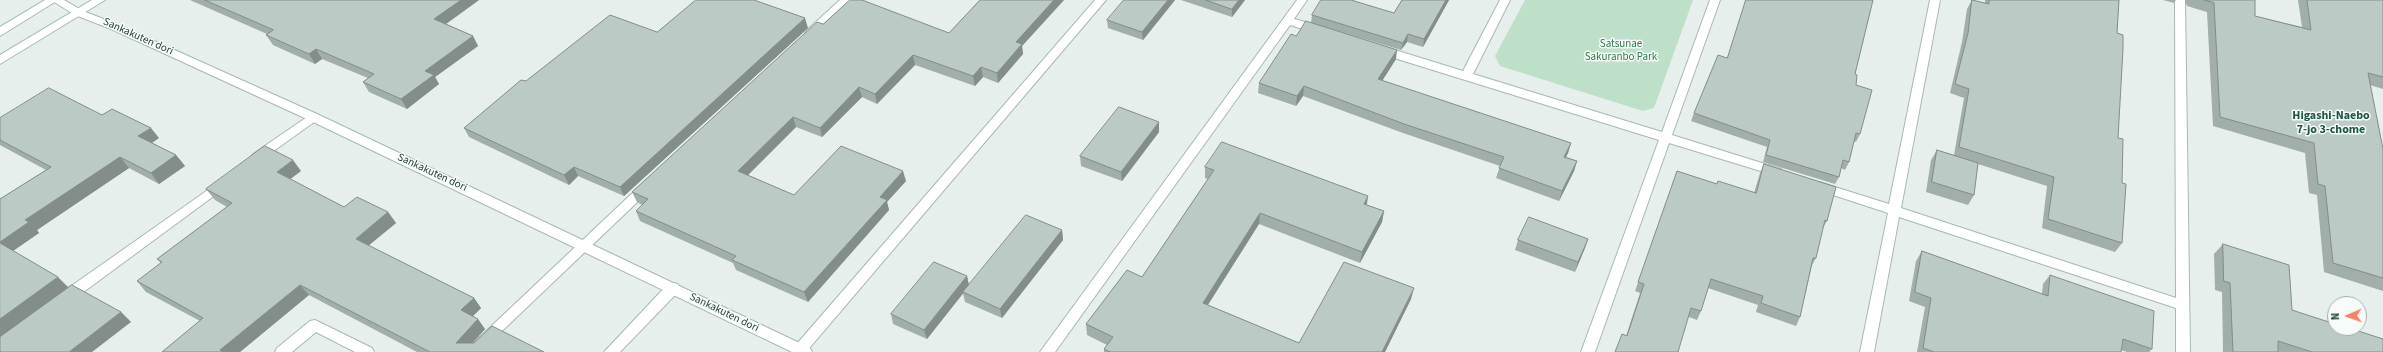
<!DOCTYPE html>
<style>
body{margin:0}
#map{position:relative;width:2383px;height:352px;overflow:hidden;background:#e6efeb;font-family:"Source Sans 3",sans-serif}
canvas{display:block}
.north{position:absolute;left:2327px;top:296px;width:40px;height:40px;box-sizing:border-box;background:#f7fbf9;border:1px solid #a3b1ad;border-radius:50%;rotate:268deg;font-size:11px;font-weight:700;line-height:16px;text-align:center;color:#24423a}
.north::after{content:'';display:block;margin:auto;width:14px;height:18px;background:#f4845f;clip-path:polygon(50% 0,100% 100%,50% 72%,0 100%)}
</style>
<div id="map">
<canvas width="2383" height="352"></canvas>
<div class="north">N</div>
</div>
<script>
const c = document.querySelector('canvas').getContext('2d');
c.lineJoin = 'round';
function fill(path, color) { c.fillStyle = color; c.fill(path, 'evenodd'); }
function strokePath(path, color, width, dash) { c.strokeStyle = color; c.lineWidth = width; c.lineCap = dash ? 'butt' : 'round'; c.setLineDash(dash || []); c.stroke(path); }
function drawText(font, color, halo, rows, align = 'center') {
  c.font = font + ' "Source Sans 3",sans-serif'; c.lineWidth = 3; c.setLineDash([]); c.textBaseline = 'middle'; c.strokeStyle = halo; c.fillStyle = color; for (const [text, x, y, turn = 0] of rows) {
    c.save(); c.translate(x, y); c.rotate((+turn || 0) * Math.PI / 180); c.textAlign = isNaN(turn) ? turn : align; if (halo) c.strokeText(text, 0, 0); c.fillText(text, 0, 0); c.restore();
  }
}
const green = new Path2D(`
 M1525,0H1693L1654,108L1643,111L1500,66L1495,56Z`);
const minor = new Path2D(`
 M840,0H851L814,37H806L805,34L806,31Z
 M1095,0H1106L806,352H794L795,346Z
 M1297,0H1307L1294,19L1323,27L1324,30L1323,33L1319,34L1290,25L1055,352H1040Z
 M1500,0H1510L1473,74L1662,132L1710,0H1720L1672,135L1781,169L1783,172L1777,176L1669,143L1595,352H1581L1659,140L1378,53L1377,50L1382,46L1463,71Z
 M1930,0H1940L1901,208L2176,298L2175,0H2185L2190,352H2176V308L1899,217L1874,352H1860L1888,213L1815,189L1813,186L1819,182L1889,204Z
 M313,113L319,117L317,120L261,160H253L251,157L253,154Z
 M222,180L228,184L226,187L70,302L65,303L60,302L58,298L60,294Z
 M646,183L652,187L650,190L480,352H464L642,184Z
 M673,283L678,284L679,288L678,292L620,352H604L668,284Z
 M315,320L372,348L374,352H355L316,332L292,352H275L277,348L310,321Z`);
const tertiary = new Path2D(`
 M51,0H64L83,11L119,25L317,114L810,348L812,352H792L309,120L111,29L75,15Z`);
const secondary = new Path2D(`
 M45,0H58L0,36V27Z
 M92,0H105L0,64V55Z`);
const wall = new Path2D(`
 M190,0H479L446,24L473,36L478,46L435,77L439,84L407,109L369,92L363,82L368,78L322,59L315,64L273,45L266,35L267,34Z
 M980,0H1064L1022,46L1023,54L998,83L983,77L975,86L915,65L877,104L862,97L822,137L796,127L748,175L794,195L906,181L887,202L889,210L808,302L736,270L733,263L640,221L636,211L642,205L637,202L632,192L823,24L949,33Z
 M1175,0L1143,40L1108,28L1107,20Z
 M1181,0H1245L1232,17Z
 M1402,0H1449L1423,47L1407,42L1401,50L1311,23L1312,15L1394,13Z
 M1746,0H1873L1855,74L1860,134L1856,142L1854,141L1849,162L1845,170L1841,168L1839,177L1835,184L1763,162L1767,147L1691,121L1694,113L1727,58Z
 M1972,0L1985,3V0H2119L2117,33L2118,138L2122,183V243L2115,252L2042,228L2047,186L1978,164L1974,195L1968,205L1926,192L1931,160L1937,150L1954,155L1964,98L1950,93L1962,42L1967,9Z
 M2163,0H2176L2174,3Z
 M2185,0H2255V16L2302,27L2298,0H2383V89L2370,85L2383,149V291L2324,272L2317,195L2309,193L2305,153L2213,126L2207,12L2187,6Z
 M808,28L624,196L578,176L569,185L469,137L464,128L526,81L657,32Z
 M1296,36L1396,59L1382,81L1571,143L1568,153L1566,157L1577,161L1574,171L1559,201L1496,178L1500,166L1403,133L1303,96L1296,106L1258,93L1259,83Z
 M102,115L159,138L152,143L176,155L185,166L159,184L129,168L37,230L39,233L13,251L68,287L121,312L131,322L0,352V199L46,170L0,145V118Z
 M1159,122V132L1122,181L1081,166L1080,156Z
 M1764,164L1827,221L1822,229L1816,258L1812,265L1800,317L1796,326L1756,312L1758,305L1708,288L1701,311L1697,320L1689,317L1626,336L1640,293L1635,291L1677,171L1717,184L1754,193L1760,173Z
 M1205,167L1368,196L1367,205L1384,211L1382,222L1360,263L1259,224L1208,305L1299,343L1411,299L1385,352H1104V349L1107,345L1087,335L1086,324L1142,277L1208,179L1205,178Z
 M301,171L290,179L344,207L388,212L396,223L368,246L474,298L481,308L473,316L485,329L473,343L544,352H417L309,295L240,352H162L200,321L146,292L137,281L161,263L157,259L227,207L215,200L206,189Z
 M1062,230L1063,240L1002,318L965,302L963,293L927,339L893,324L891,314L967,276L969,285Z
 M1588,239L1585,248L1575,272L1515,250L1518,240Z
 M2223,244L2292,310L2383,352H2223L2222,292L2215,290L2214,254Z
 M1922,251L2042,294L2043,284L2050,275L2152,349L2149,352H2127L2121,350V352H1917L1925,307L1909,301L1916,261Z`);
const shadedWall = new Path2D(`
 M461,0H479L439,29L434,19Z
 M1054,0H1064L1022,46L1023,54L998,83L997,73L1016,42Z
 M1168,0H1175L1143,40L1142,32Z
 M1239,0H1245L1232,17V9Z
 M1446,0H1449L1423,47L1424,39Z
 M805,18L808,28L624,196L620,187Z
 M1408,34L1407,42L1401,50L1403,43Z
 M473,36L478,46L435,77L439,84L407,109L401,99L425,71Z
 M316,49L322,59L315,64L309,54Z
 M1397,50L1396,59L1377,89L1378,79Z
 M913,55L915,65L877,104L875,94Z
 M981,67L983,77L975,86L973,76Z
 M1304,86L1303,96L1296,106L1297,96Z
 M859,87L862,97L822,137L820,128Z
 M793,117L796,127L742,181L738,171Z
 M1159,122V132L1122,181L1121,172Z
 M151,128L159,138L147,146L138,136Z
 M1571,143L1568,153L1561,167L1564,157Z
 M176,155L185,166L159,184L151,173Z
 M120,157L129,168L37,230L39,233L10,253L0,243V242L25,220Z
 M293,160L301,171L285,183L277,172Z
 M1577,161L1574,171L1559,201L1562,191Z
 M574,167L578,176L569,185L564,175Z
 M903,171L906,181L887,202L889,210L808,302L804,292L880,197Z
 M1368,196L1366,207L1364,204Z
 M1384,211L1382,222L1360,263L1362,252Z
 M388,212L396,223L363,250L356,239Z
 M1260,213L1259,224L1202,314L1203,303Z
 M1062,230L1063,240L1002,318L1000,309Z
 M1588,239L1585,248L1575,272L1578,262Z
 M967,276L969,286L927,339L924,330Z
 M58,277L69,288L0,337V319Z
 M300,285L309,295L240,352H222L220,350Z
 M1414,288L1411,299L1385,352H1382Z
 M474,298L481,308L468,321L461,310Z
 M121,312L131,322L92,352H69Z
 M478,319L485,329L464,352L456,343Z`);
const building = new Path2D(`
 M205,0H461L434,19L473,36L425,71L434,75L401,99L363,82L374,74L316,49L309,54L266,35L273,30Z
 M696,0H754L805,18L620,187L574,167L564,175L464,128L521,80L526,81L610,15L657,32Z
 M850,0H862L949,33L980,0H1054L1016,42L1022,44L997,73L981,67L973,76L913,55L875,94L859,87L820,128L793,117L738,171L794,195L841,146L903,171L880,197L887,200L804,292L732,260L736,256L636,211L648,199L632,192L817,22L823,24Z
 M1124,0H1168L1142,32L1107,20Z
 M1206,0H1239L1232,9Z
 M1321,0H1351L1394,13L1402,0H1446L1424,39L1408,34L1403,43L1312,15Z
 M1746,0H1873L1855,74L1857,75L1856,85L1872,90L1860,134L1856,133L1849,162L1843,160L1839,177L1766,155L1770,140L1694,113L1718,55L1727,58Z
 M1972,0L1989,4V0H2119L2117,33L2123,35V49L2118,138L2123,139L2122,183L2126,184L2122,243L2048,219L2054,177L1959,147L1969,89L1955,84L1968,33Z
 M2204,0H2255V16L2311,30L2307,0H2383V77L2368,73L2383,149V278L2333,263L2325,186L2318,184L2314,143L2220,117L2214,3Z
 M1306,21L1397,50L1378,79L1571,143L1564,157L1577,161L1562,191L1499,168L1504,157L1404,124L1304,86L1297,96L1259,83L1291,34L1296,36Z
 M49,88L102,115L112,109L151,128L138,136L176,155L151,173L120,157L25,220L29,222L0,242V199L51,167L0,140V118Z
 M1119,107L1159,122L1121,172L1080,156Z
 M1222,142L1368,196L1364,204L1384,211L1362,252L1260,213L1203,303L1299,343L1344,262L1414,288L1382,352H1110L1104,349L1113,337L1086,324L1127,270L1142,277L1214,170L1205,167Z
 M265,146L293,160L277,172L344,207L357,197L388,212L356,239L474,298L461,310L478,319L456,343H474L492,326L544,352H430L300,285L220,350L223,352H162L203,318L137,281L162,262L157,259L232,203L206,189Z
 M1937,150L1978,163L1974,195L1932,182Z
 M1764,164L1836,187L1827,221L1825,220L1816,258H1813L1800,317L1761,303L1763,296L1711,279L1701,311L1691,308L1678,352H1615L1622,334L1627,336L1644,284L1638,282L1677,171L1717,184L1718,181L1756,193Z
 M1026,215L1062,230L1000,309L963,292Z
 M1529,217L1588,239L1578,262L1518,240Z
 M0,243L58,277L0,319Z
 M2223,244L2289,265L2292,310L2335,324V328H2349L2383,339V352H2312L2278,341V352H2233L2230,283L2224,281Z
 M1922,251L2048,296L2050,275L2154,311L2152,349L2123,339L2121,352H1934L1923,348L1931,298L1915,292Z
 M934,262L967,276L924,330L891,314Z
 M72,285L121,312L69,352H0V337Z`);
const streetNames = [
 ["Sankakuten dori",138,37,24],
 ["Sankakuten dori",432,173,25],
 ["Sankakuten dori",724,313,26]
];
const parkNames = [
 ["Satsunae",1621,45],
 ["Sakuranbo Park",1621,58]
];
const neighbourhoodNames = [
 ["Higashi-Naebo",2331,116],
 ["7-jo 3-chome",2331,130]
];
fill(green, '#bfe0c8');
strokePath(minor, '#a8b8b2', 2);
strokePath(tertiary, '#a8b8b2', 2);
strokePath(secondary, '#a4bbb3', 2);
fill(minor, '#fff');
fill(tertiary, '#fff');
fill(secondary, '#fff');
fill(wall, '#a1aea9');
fill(shadedWall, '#838d89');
fill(building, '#bbcac4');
strokePath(building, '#838d89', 1);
drawText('11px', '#24423a', '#f7fbf9', streetNames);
drawText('11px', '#2d7a4b', '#f7fbf9', parkNames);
drawText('bold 12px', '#1f5548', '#f7fbf9', neighbourhoodNames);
</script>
